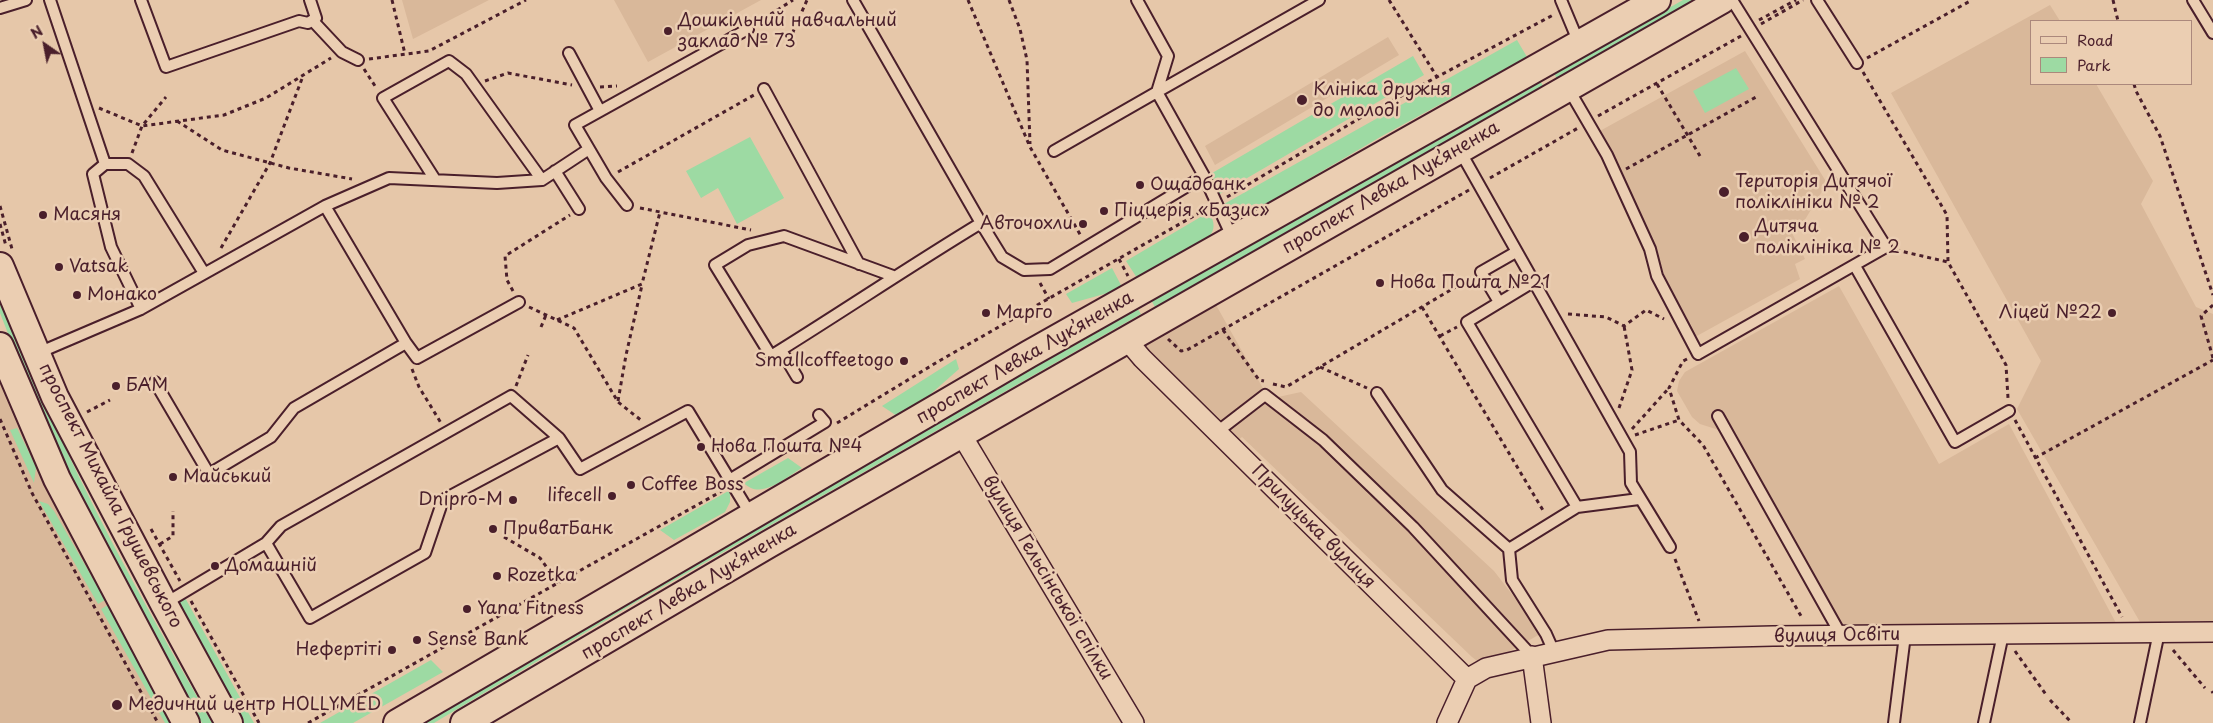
<!DOCTYPE html>
<meta charset="utf-8">
<style>
body{margin:0}
#map{position:relative;width:2213px;height:723px;overflow:hidden;background:#e6c7a9;font-family:"Playpen Sans",sans-serif}
canvas{display:block}
.legend{position:absolute;left:2030px;top:20px;width:162px;height:65px;box-sizing:border-box;background:#ebceb2;border:1px solid #ab887c;margin:0;padding:6px 9px;list-style:none;font-size:15px;color:#4a1f2b}
.legend li{display:flex;align-items:center;gap:10px;height:25px}
.legend b{width:25px;border:1px solid #ab887c}
.north{position:absolute;left:20px;top:20px;width:50px;height:50px;-webkit-text-stroke:4px #ebceb2;paint-order:stroke;rotate:327deg;font-size:14px;font-weight:700;line-height:20px;text-align:center;color:#4a1f2b}
.north::after{content:'';display:block;margin:auto;width:18px;height:22px;background:#4a1f2b;clip-path:polygon(50% 0,100% 100%,50% 72%,0 100%)}
</style>
<div id="map">
<canvas width="2213" height="723"></canvas>
<ul class="legend">
<li><b style="height:6px;background:#ebceb2"></b>Road</li>
<li><b style="height:14px;background:#9ddaa3"></b>Park</li>
</ul>
<div class="north">N</div>
</div>
<script>
const c = document.querySelector('canvas').getContext('2d');
c.lineJoin = 'round';
function fill(path, color) { c.fillStyle = color; c.fill(path, 'evenodd'); }
function strokePath(path, color, width, dash) { c.strokeStyle = color; c.lineWidth = width; c.lineCap = dash ? 'butt' : 'round'; c.setLineDash(dash || []); c.stroke(path); }
function drawText(font, color, halo, rows, align = 'center') {
  c.font = font + ' "Playpen Sans",sans-serif'; c.lineWidth = 5; c.setLineDash([]); c.textBaseline = 'middle'; c.strokeStyle = halo; c.fillStyle = color; for (const [text, x, y, turn = 0] of rows) {
    c.save(); c.translate(x, y); c.rotate((+turn || 0) * Math.PI / 180); c.textAlign = isNaN(turn) ? turn : align; if (halo) c.strokeText(text, 0, 0); c.fillText(text, 0, 0); c.restore();
  }
}
const built = new Path2D(`
 M402,0H489L413,39Z
 M614,0H761L648,62Z
 M2050,5L2060,21H2032V84H2096L2153,181L2141,204L2196,307L2213,314V621L2140,622L2017,409L2041,361L1891,93Z
 M1388,37L1399,55L1215,165L1205,146Z
 M1745,51L1827,183L1800,228L1792,233L1805,259L1795,264L1800,279L1695,337L1667,287L1655,246L1598,132Z
 M1839,286L1939,464L2009,424L2116,623L1829,628L1725,436L1719,430L1700,424L1692,417L1677,391L1679,381L1685,372Z
 M1216,305L1269,399L1301,392L1494,571L1542,633L1494,660L1481,664L1472,657L1242,437L1237,441L1228,433L1233,427L1225,433L1134,350Z
 M0,381L50,492L178,723H0Z`);
const green = new Path2D(`
 M1683,0H1699L1557,79L1554,73Z
 M1517,40L1527,57L1382,136L1259,208C1244,214 1235,217 1224,204Z
 M1413,56L1424,75L1218,195L1207,176Z
 M1736,68L1749,89L1705,113L1693,91Z
 M1540,81L1544,87L1155,307L1151,300Z
 M750,137L784,198L737,224L718,188L701,198L686,171Z
 M1209,212C1213,219 1216,227 1211,234C1204,246 1151,270 1137,278L1126,261Z
 M1112,268L1122,287L1115,291L1072,303L1066,294Z
 M0,292C19,342 38,391 61,439C106,536 159,630 212,723H202L95,526L28,385L0,313Z
 M1137,308L1141,314L643,598L434,723H423L753,528Z
 M956,359L959,369L925,399L897,416L882,406Z
 M17,428L36,467L34,483L10,430Z
 M788,458L802,468C786,477 761,501 744,483Z
 M730,490V502L725,512L674,540L660,530Z
 M39,501L48,504L54,511L105,600L98,604Z
 M183,594L254,723H243L180,606L178,601Z
 M108,605L174,723H165L101,609Z
 M431,660L443,672L353,723H320Z`);
const path = new Path2D(`
 M392,0L405,54
 M968,0L1030,147L1081,236
 M1009,0L1020,29L1027,60L1030,144
 M1389,0L1437,77
 M2113,0L2118,21
 M1759,20L1796,0
 M757,23L793,0
 M1761,24L1803,0
 M786,48L807,0
 M1867,58L1972,0
 M369,59L429,51L526,0
 M364,69L377,89
 M1863,72L1947,215L1948,262L2006,365L2008,398
 M485,81L508,73L572,85
 M1657,84L1700,156
 M2134,84L2136,91L2160,136L2213,295
 M600,87L617,86
 M99,108L142,126L224,115L266,98L331,58
 M1598,116L1741,36
 M177,121L222,150L289,168L352,179
 M132,153L142,126L166,97
 M1626,169L1758,96
 M618,172L754,95
 M1490,178L1578,128
 M1227,197L1360,118L1555,14
 M0,206L12,249
 M640,208L751,230
 M0,224L6,246
 M221,248L270,163L303,76
 M1896,250L1948,262
 M1119,259L1128,276
 M1040,283L1049,299
 M513,291L507,280L505,256L570,215
 M2213,305L2201,316L2213,358
 M529,307L574,328L618,402L642,421
 M1422,307L1544,512
 M1568,314L1606,317L1624,326L1646,310L1664,319
 M557,320L642,284L660,212
 M541,327L546,315
 M1223,330L1259,380L1264,381
 M1440,336L1457,327
 M1168,339L1181,351L1187,350L1469,190
 M1687,359L1683,361L1669,388L1679,420L1703,445L1801,616L1798,618
 M1320,367L1367,388
 M412,369L419,387L441,423
 M1273,384L1286,387L1471,278
 M516,386L528,355
 M618,401L626,355L642,285
 M1619,408L1632,370L1624,326
 M87,412L110,400
 M0,419L32,493L158,723
 M2015,420L2122,617
 M837,423L939,361L1206,209
 M1632,429L1669,388
 M1635,435L1679,420
 M2035,458L2213,360
 M151,529L180,581
 M504,537L540,558L558,583
 M160,544L173,536V511
 M1675,559L1699,621
 M191,601L259,723
 M2173,650L2205,688
 M2015,651L2047,696
 M2212,691L2213,693
 M2050,700L2072,723
 M308,723L722,491`);
const service = new Path2D(`
 M50,0L105,164
 M141,0L166,67L299,21L308,23L316,18L310,0
 M853,0L981,223
 M1137,0L1168,56L1157,92L1319,0
 M1561,0L1579,43
 M1817,0L1857,63
 M2193,0L2213,33
 M0,8L26,0
 M313,21L342,52L358,60
 M569,53L600,111
 M1568,88L1607,155L1650,249L1657,276L1698,354L1886,247L1732,0
 M764,89L859,264
 M1054,151L1157,92L1204,176L1233,239
 M1460,151L1630,452L1631,483L1670,547
 M555,171L579,209
 M542,180L589,149
 M627,205L606,178L575,125L748,29
 M1855,266L1955,442L2009,411
 M893,276L784,236L748,245L715,265L771,356C842,312 910,266 981,223L1002,257L1024,270L1050,269L1204,176
 M1533,282L1467,322L1577,507L1639,499
 M1499,302L1481,272L1516,252
 M141,309L111,247L93,174L105,164H128L144,176L204,273
 M406,343L417,358L519,302
 M781,350L797,377
 M38,353L141,309L325,206L389,178L497,183L542,180L466,74L449,61L383,98L434,178
 M155,382L209,474L271,437L294,408L406,343L325,206
 M1377,393L1442,490L1509,549
 M1718,416L1841,635
 M1217,432L1265,395L1323,440L1413,527L1532,656
 M731,479L825,422L819,415
 M266,543L310,618L425,553L443,500L559,438
 M164,604L266,543L281,526L511,396L559,438L580,469L688,411L751,515
 M1554,652L1546,634L1512,580L1509,549L1577,507
 M1894,723L1905,635
 M1984,723L2003,634
 M2140,723L2159,632`);
const minor = new Path2D(`
 M1126,339L1142,358L1467,679L1447,723
 M961,434L1134,723
 M1532,656L1541,723
 M1467,679L1486,668L1608,640L1773,636L2213,632`);
const secondary = new Path2D(`
 M0,266L55,397L164,604L229,723
 M0,346L57,479L186,723
 M397,723L1029,354L1657,0
 M464,723L769,544L1722,0`);
const markers = [
 [668,31,5,"#4a1f2b"],
 [1302,100,6,"#4a1f2b"],
 [1140,185,5,"#4a1f2b"],
 [1724,192,6,"#4a1f2b"],
 [1104,211,5,"#4a1f2b"],
 [43,215,5,"#4a1f2b"],
 [1083,224,5,"#4a1f2b"],
 [1744,237,6,"#4a1f2b"],
 [59,267,5,"#4a1f2b"],
 [1380,283,5,"#4a1f2b"],
 [77,295,5,"#4a1f2b"],
 [986,313,5,"#4a1f2b"],
 [2112,313,5,"#4a1f2b"],
 [904,361,5,"#4a1f2b"],
 [116,386,5,"#4a1f2b"],
 [701,447,5,"#4a1f2b"],
 [173,477,5,"#4a1f2b"],
 [631,485,5,"#4a1f2b"],
 [612,496,5,"#4a1f2b"],
 [513,500,5,"#4a1f2b"],
 [493,529,5,"#4a1f2b"],
 [215,566,5,"#4a1f2b"],
 [497,576,5,"#4a1f2b"],
 [467,609,5,"#4a1f2b"],
 [417,640,5,"#4a1f2b"],
 [392,650,5,"#4a1f2b"],
 [117,705,6,"#4a1f2b"]
];
const poiNames = [
 ["Дошкільний навчальний",678,21],
 ["заклад № 73",678,42],
 ["Клініка дружня",1313,90],
 ["до молоді",1313,111],
 ["Територія Дитячої",1735,182],
 ["поліклініки № 2",1735,203],
 ["Ощадбанк",1150,185],
 ["Піццерія «Базис»",1114,211],
 ["Масяня",53,215],
 ["Авточохли",1073,224,"right"],
 ["Дитяча",1755,227],
 ["поліклініка № 2",1755,248],
 ["Vatsak",69,267],
 ["Нова Пошта №21",1390,283],
 ["Монако",87,295],
 ["Марго",996,313],
 ["Ліцей №22",2102,313,"right"],
 ["Smallcoffeetogo",894,361,"right"],
 ["БАМ",126,386],
 ["Нова Пошта №4",711,447],
 ["Майський",183,477],
 ["Coffee Boss",641,485],
 ["lifecell",602,496,"right"],
 ["Dnipro-M",503,500,"right"],
 ["ПриватБанк",503,529],
 ["Домашній",225,566],
 ["Rozetka",507,576],
 ["Yana Fitness",477,609],
 ["Sense Bank",427,640],
 ["Нефертіті",382,650,"right"],
 ["Медичний центр HOLLYMED",128,705]
];
const streetNames = [
 ["проспект Левка Лукʼяненка",1391,188,-30],
 ["проспект Левка Лукʼяненка",1025,358,-30],
 ["проспект Михайла Грушевського",110,496,63],
 ["Прилуцька вулиця",1313,527,45],
 ["вулиця Гельсінської спілки",1047,578,59],
 ["проспект Левка Лукʼяненка",689,592,-31],
 ["вулиця Освіти",1837,636,-1]
];
fill(built, '#d9b89a');
fill(green, '#9ddaa3');
strokePath(service, '#4a1f2b', 14);
strokePath(minor, '#4a1f2b', 22);
strokePath(secondary, '#4a1f2b', 30);
strokePath(path, '#4a1f2b', 3, [4, 4]);
strokePath(service, '#ebceb2', 10);
strokePath(minor, '#ebceb2', 19);
strokePath(secondary, '#ebceb2', 26);
for (const [x, y, r, color] of markers) { const dot = new Path2D(); dot.arc(x, y, r, 0, 2 * Math.PI); c.fillStyle = color; c.fill(dot); strokePath(dot, '#ebceb2', 2); }
drawText('18px', '#4a1f2b', '#ebceb2', poiNames, 'left');
drawText('18px', '#4a1f2b', '#ebceb2', streetNames);
</script>
